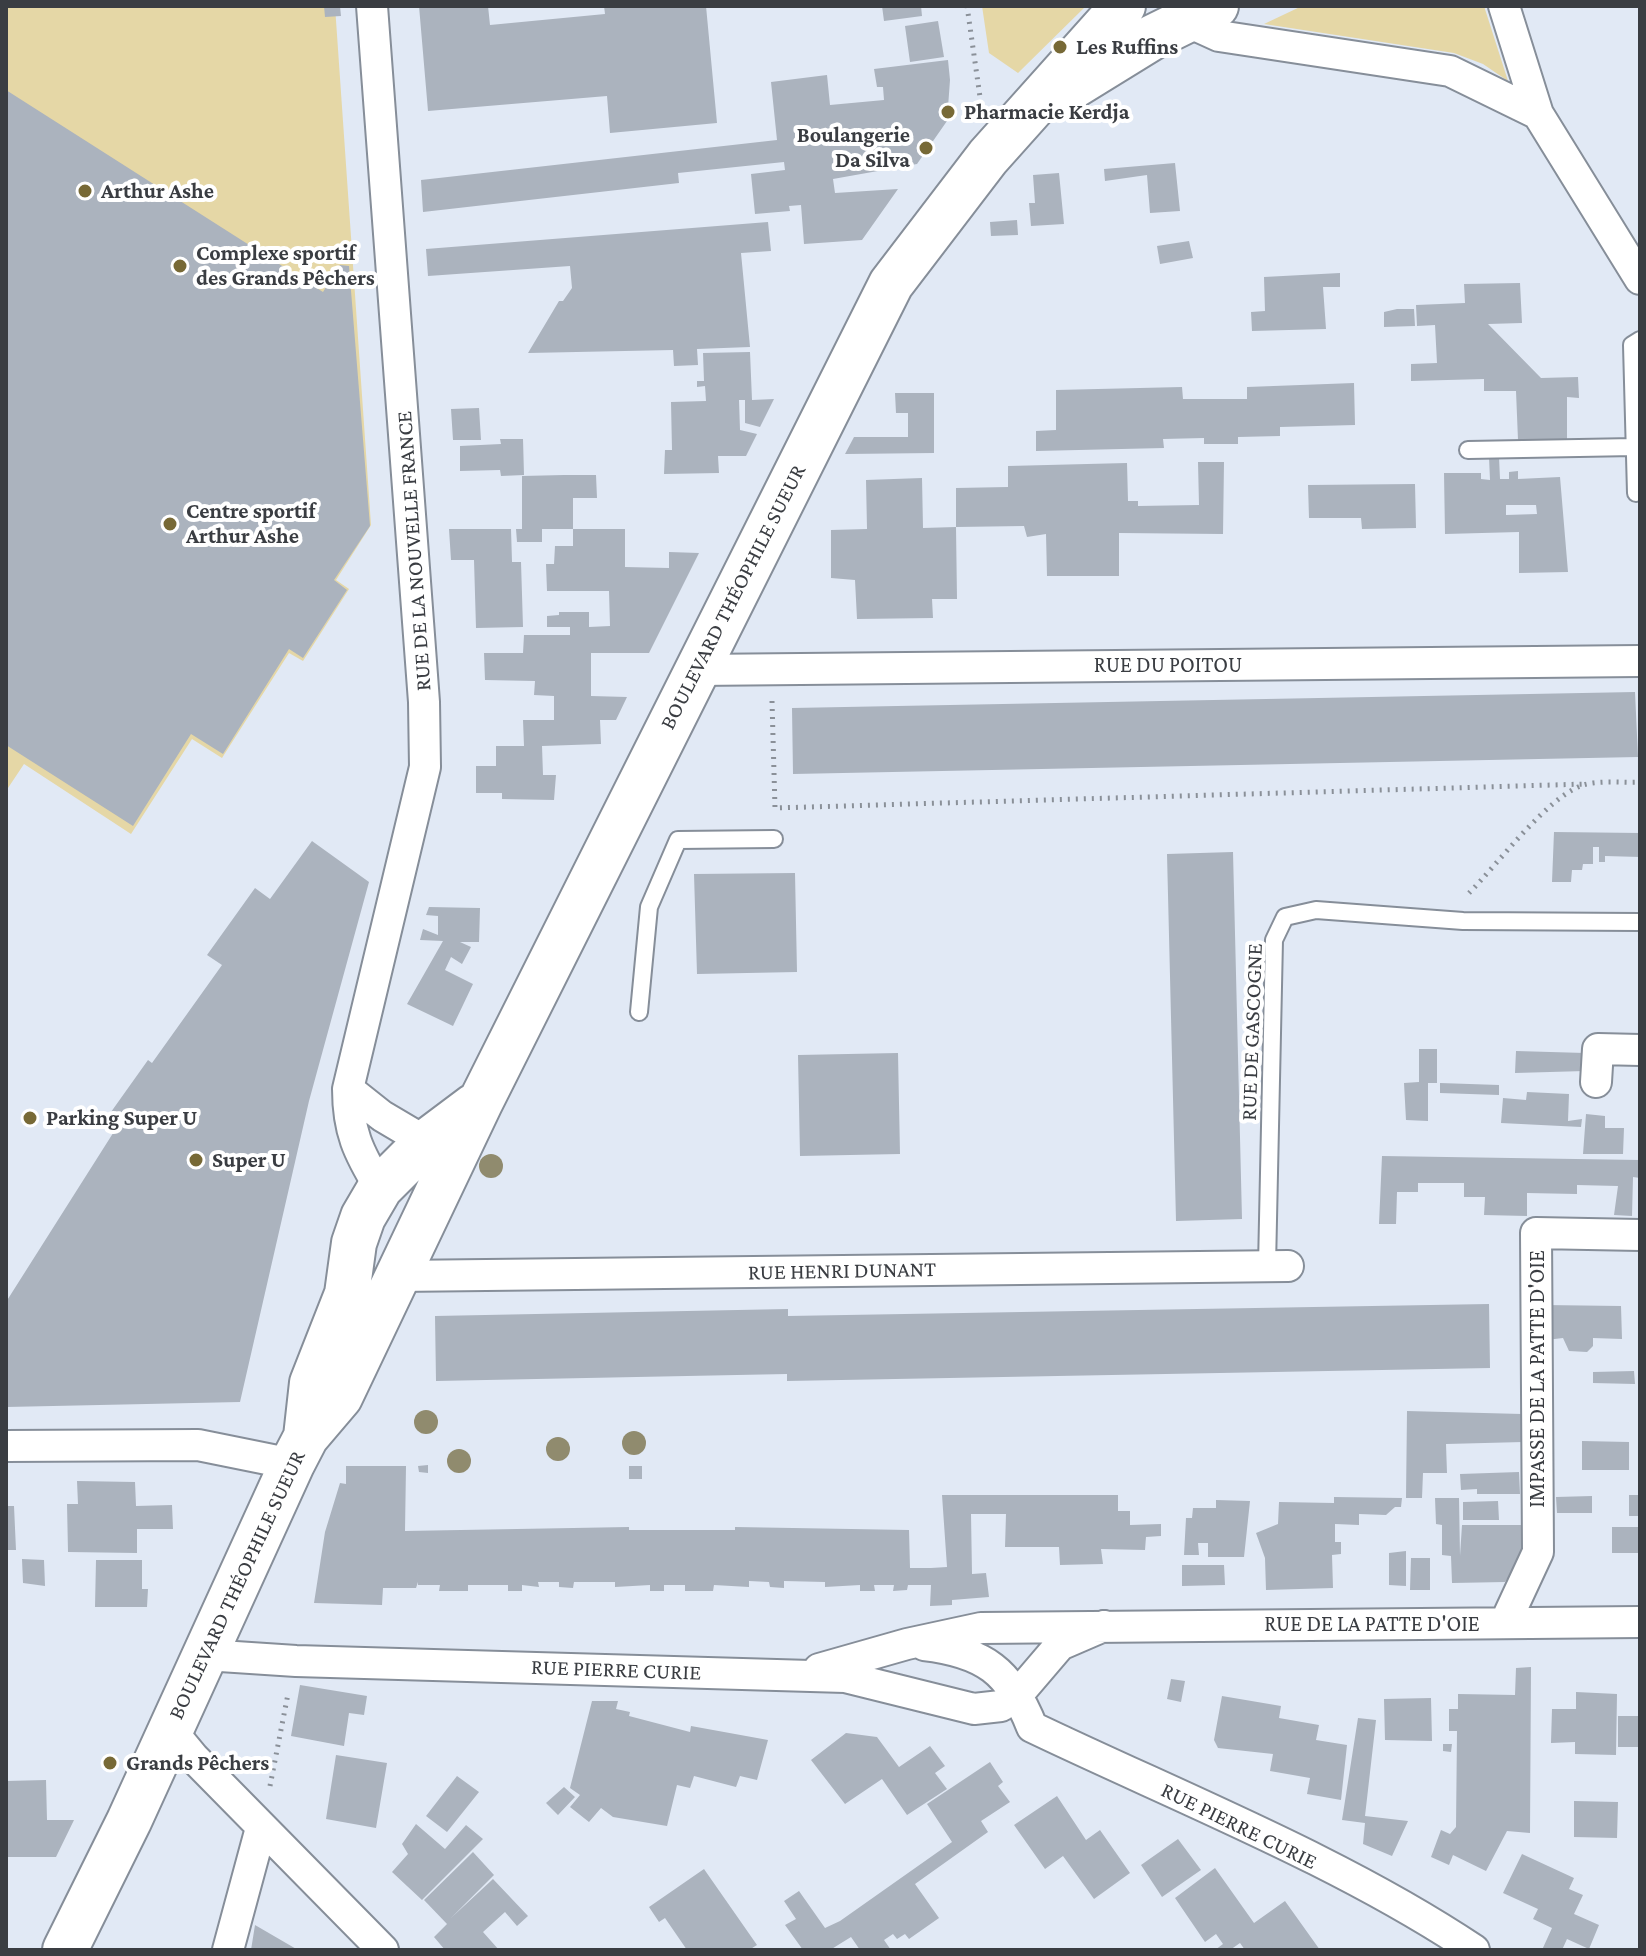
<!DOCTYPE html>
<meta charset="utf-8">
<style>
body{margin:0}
#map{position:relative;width:1646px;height:1956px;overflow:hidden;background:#e1e9f5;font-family:"Crimson Pro",serif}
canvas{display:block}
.frame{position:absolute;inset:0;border:8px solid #3a3d42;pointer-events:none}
</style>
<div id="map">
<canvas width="1646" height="1956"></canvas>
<div class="frame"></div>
</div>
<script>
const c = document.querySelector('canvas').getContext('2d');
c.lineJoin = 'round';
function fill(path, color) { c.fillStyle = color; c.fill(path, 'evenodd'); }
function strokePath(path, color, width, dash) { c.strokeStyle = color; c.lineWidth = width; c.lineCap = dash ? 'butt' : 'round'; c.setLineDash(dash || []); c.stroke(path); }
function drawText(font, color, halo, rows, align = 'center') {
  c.font = font + ' "Crimson Pro",serif'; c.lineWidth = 8; c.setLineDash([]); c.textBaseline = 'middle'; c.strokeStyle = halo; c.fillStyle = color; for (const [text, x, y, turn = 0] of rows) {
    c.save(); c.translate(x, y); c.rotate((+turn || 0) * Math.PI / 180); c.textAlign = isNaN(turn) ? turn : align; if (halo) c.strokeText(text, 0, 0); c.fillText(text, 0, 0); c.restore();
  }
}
const green = new Path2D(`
 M6,6H335L371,525L336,580L349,589L303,661L289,653L222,758L192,739L131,834L24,764L6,791Z
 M982,6H1086L1018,73L989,53Z
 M1302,6H1484L1508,81L1483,64L1454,53L1264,24Z`);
const building = new Path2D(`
 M324,6H340L341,16L325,17Z
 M419,6H488L490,25L605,14L604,6H706L717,123L610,133L607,96L428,111Z
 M882,6H921L922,16L884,21Z
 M938,21L944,57L910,62L905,26Z
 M948,60L950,80L947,121L917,164L833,179L835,193L898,189L862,240L804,244L801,205L789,206L790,211L755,214L751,174L785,170L784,162L678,173L679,183L423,212L421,180L777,140L771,82L827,75L830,105L884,100L883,87H877L874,69Z
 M6,90L323,292L340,265L349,266L370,526L334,580L347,590L303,658L289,649L223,754L191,734L133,826L6,745Z
 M1175,163L1180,211L1150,213L1147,175L1105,181L1104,169Z
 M1059,173L1064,224L1031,226L1029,203H1035L1033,175Z
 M1017,220L1018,235L991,236L990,222Z
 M768,222L771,251L741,253L750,347L697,349L698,365L674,366L673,350L528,353L559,301H563L572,288L570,266L428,276L426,249Z
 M1189,241L1193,258L1160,264L1157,246Z
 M1340,273V287H1323L1326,329L1252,331L1251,312L1265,311L1264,277Z
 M1520,283L1522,323L1488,324L1541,378L1578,377L1579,398L1567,397V439L1518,440L1516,391H1484V379L1411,381V364L1437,363L1435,325L1417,326L1416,305L1465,303L1464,284Z
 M1397,309H1414L1415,326L1384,327V312Z
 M750,352L752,400L774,399L760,427L745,423V400H739L740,430L757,434L746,456H718L719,473L664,474L665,450H672L671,402L706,401L705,386L697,387V381H704L703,353Z
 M1354,383L1355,425L1280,427V436L1238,437V444H1204V438L1163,439L1164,448L1036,451V431L1056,430V390L1182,387L1183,399H1247V387Z
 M895,393H934V453L845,454L854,437H908V413H896Z
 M479,408L481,440H453L451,409Z
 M500,439H523L524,475L501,476L500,470L460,471V446L501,444Z
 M1489,457H1499L1500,479H1509V472L1518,471V479L1560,477L1568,572L1519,573V532L1445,534L1444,473H1481V479L1490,480ZM1506,505H1536L1537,514L1506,515Z
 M1198,462H1224L1223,534L1119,533V576H1047L1046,534L1027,537L1024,526L956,527V488L1008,487V466L1127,463L1128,501H1138V506L1199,505Z
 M564,475H596L597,498H573V529H542V542H517L516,529H522V476Z
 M922,478L923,528L956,527L957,599H932L933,618L857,619L855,580L831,578V530L867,529L866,480Z
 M1415,484L1416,528L1362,529L1361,518H1309L1308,485Z
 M449,529H511L512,562H521L523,627L476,628L474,560H451Z
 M573,529H625V567L669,568V552L699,553L649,653H591V696L627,697L616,720H600L601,744L542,746L543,775H556L554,800L502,799V793H476V766H496V746H524L523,720H554V696L534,695L535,681L485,680L484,653H523L524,635H570V627H547V616L559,615V612H589V627L610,626L609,591H547L546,564H554L555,546H573Z
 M1635,692L1638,757L793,774L792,708Z
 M1554,832L1640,833V857L1605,856V862H1599V847H1593V864H1583L1582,870H1572L1571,882H1552Z
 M312,841L369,882L309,1101L240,1402L6,1407V1302L122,1119L111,1112L148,1060L152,1063L222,965L207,955L255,888L270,899Z
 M1233,852L1242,1219L1176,1221L1167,854Z
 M795,873L797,972L697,974L694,874Z
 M429,907L480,908L479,942H460L471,947L462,964L451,957L445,970L473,984L453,1026L407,1004L443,941L420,940L423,929L438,935V916L426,915Z
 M1419,1049H1437V1083H1428V1121L1406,1120L1404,1083L1419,1082Z
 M1516,1051L1585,1053V1071L1515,1073Z
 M898,1053L900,1154L800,1156L798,1055Z
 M1440,1083L1499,1085V1095L1440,1093Z
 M1527,1092L1569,1094L1568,1121L1582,1119L1581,1127L1501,1123L1503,1098L1526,1100Z
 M1586,1114L1605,1116V1128H1624L1623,1154H1583Z
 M1382,1156L1640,1160V1178L1633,1177L1632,1216L1614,1215L1618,1186L1577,1185V1194L1527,1193V1216L1484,1215L1485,1197H1464V1183H1418V1192H1397L1396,1224H1379Z
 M1489,1304L1490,1368L787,1381V1374L436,1381L435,1316L788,1309V1316Z
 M1544,1305L1621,1306L1622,1339L1593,1338V1346L1587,1352L1569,1351L1563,1338L1546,1340Z
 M1634,1371L1635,1384L1593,1383V1372Z
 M1407,1411L1522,1414L1523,1442L1446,1444L1447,1473H1423L1422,1498H1406Z
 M1582,1441L1629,1442V1470H1582Z
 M428,1465V1473L419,1472L418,1466Z
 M346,1466H406L405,1531L629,1527V1530H735V1527L909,1530L910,1568H931L947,1567L942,1495H1118V1511H1130V1525L1161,1524V1536L1146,1537L1145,1550L1101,1549L1103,1564L1060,1565L1059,1547H1005L1006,1514H971L972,1574L986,1573L989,1597L952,1600V1605L930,1606L931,1585H908L907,1590L893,1591L894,1585H874L875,1591H860V1585L825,1587V1582L784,1581V1588L770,1587L769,1582L749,1581V1587L714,1585L713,1591H685V1585H664V1591H650V1585L615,1587V1582H574L573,1588L559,1587V1582H538L539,1587L522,1585V1591H508V1585H468V1591H439L440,1585H418V1582L416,1588H383L382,1605L314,1603L325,1532L340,1483L346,1484Z
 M629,1466H642V1479H629Z
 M1519,1472L1520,1494H1477V1489L1461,1490L1460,1474Z
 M77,1481L135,1482L136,1506L172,1505L173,1529H137V1553L68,1552L67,1504H78Z
 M1629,1495H1640V1516H1629Z
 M1592,1496V1513H1557L1556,1497Z
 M1334,1497L1402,1498L1401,1507H1395L1386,1515L1359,1514V1525L1335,1524V1542H1341V1554L1332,1555L1333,1588L1266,1590L1265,1558L1256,1533L1278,1524L1279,1502L1334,1503Z
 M1435,1498H1459L1460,1556L1462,1525H1531L1523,1557L1505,1582L1452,1583L1451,1556L1442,1555V1525L1436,1524Z
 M1216,1500L1250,1501L1244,1557H1208V1543H1198L1199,1555H1184L1186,1518H1192L1193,1508H1216Z
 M1498,1501L1499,1520H1463V1502Z
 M6,1506H14L16,1550H6Z
 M1612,1527H1640V1553H1612Z
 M1406,1551V1586L1389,1585V1553Z
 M1411,1558H1430V1590H1410Z
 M22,1559L44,1560L45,1586L23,1583Z
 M96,1560H142V1589H148L147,1607H95Z
 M1182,1565H1224L1225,1585L1182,1586Z
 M1531,1667L1530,1833L1507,1831L1486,1871L1453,1855L1449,1865L1431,1857L1441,1830L1450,1834L1456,1827L1457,1731H1449V1709H1458V1694L1515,1695L1516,1668Z
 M1171,1679L1185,1681L1181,1702L1167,1699Z
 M300,1685L367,1696L364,1715L349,1713L344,1746L291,1736Z
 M1576,1692L1617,1694L1616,1755L1575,1754V1742L1551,1743L1552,1709H1576Z
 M1222,1696L1281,1706L1279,1718L1319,1725L1316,1740L1347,1745L1341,1800L1307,1794L1310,1778L1270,1771L1273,1754L1218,1748L1214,1740Z
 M1431,1698L1432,1741L1385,1740L1384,1699Z
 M592,1701H618L616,1709L630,1712L629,1716L690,1732L691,1726L768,1740L757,1780L740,1776L736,1787L694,1776L690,1788L677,1785L667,1826L613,1817L601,1808L589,1822L570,1807L580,1795L570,1788Z
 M1618,1716H1640V1747H1618Z
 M1358,1718L1376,1720L1365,1816L1408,1821L1392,1856L1363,1844L1365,1823L1342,1820Z
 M846,1733L877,1737L899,1767L930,1746L945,1766L935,1773L947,1789L907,1815L882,1779L845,1804L811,1760Z
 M1443,1744H1452L1451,1752L1443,1751Z
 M336,1755L387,1763L376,1828L326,1819Z
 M990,1762L1003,1782L998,1786L1010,1802L981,1821L988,1832L915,1884L939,1918L909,1939L905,1934L897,1939L893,1934L884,1940L891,1950H860L851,1937L830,1950H803L785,1925L796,1919L784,1901L799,1891L825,1928L840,1921L952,1842L927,1804Z
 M457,1776L479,1792L447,1832L426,1816Z
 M46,1780L47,1820H74L56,1857H6V1781Z
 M564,1787L575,1797L558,1815L546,1803Z
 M1057,1796L1086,1840L1100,1830L1130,1873L1094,1899L1063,1856L1045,1869L1014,1825Z
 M1574,1801L1618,1802L1617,1838L1574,1837Z
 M416,1824L445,1849L466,1825L483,1839L422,1900L392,1872L408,1854L402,1844Z
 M1178,1839L1201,1870L1162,1897L1141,1865Z
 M473,1852L494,1875L451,1918L493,1879L528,1916L517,1926L505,1912L483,1932L499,1950H445L434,1937L447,1924L424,1900Z
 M1522,1854L1574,1878L1569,1889L1583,1895L1574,1914L1599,1925L1589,1949L1567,1939L1562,1950H1542L1552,1928L1533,1919L1538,1909L1503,1893Z
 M1215,1868L1254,1923L1285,1901L1320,1950H1245L1240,1943L1230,1950H1215L1223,1944L1216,1934L1205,1942L1175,1898Z
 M704,1869L757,1945L749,1950H687L665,1918L659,1922L649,1907Z
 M255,1925L298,1950H251Z`);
const path = new Path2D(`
 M967,6L981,104
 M772,701L775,808L1586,784
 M1469,893C1498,864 1547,797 1583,785C1600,780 1622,783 1640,782
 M270,1786L288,1694`);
const lane = new Path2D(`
 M1468,450L1634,447
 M1636,493L1632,345L1640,340
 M639,1012L649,907L678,840L774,839
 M1267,1266L1274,940L1285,917L1316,910L1463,921L1640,922`);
const street = new Path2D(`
 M372,6L424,702L425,767L348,1089C348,1131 358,1152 380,1188
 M1504,6L1538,114L1640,279
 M1186,21L1219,36L1450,71L1538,114
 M696,670L1640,661
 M1596,1082L1598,1049L1640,1050
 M348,1089L382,1116L426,1142
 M397,1276L1288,1266
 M6,1446L198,1445L292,1464
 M1505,1623L1538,1552L1536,1233L1640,1235
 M924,1645C984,1652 1010,1671 1032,1727C1176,1796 1341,1861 1474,1950
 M205,1655L296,1661L845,1677L974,1709L1001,1706L1019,1693L1060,1645L1104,1626
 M819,1669L907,1644L981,1628L1640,1622
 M170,1729L194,1758L383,1950
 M228,1950L261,1828`);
const secondary = new Path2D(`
 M1067,90L1153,37L1216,6
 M306,1437L312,1383L347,1294L354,1243L363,1217L380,1188L426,1142L474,1106
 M65,1950L129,1821L292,1464L306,1437L340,1397L480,1103L891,284L988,157L1123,6`);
const trees = [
 [491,1166],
 [426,1422],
 [634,1443],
 [558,1449],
 [459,1461]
];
const markers = [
 [1060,47,8,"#776936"],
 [948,112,8,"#776936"],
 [926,148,8,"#776936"],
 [85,191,8,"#776936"],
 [180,266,8,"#776936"],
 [170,524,8,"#776936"],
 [30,1118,8,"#776936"],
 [196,1160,8,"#776936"],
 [110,1763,8,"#776936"]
];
const poiNames = [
 ["Les Ruffins",1076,47],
 ["Pharmacie Kerdja",964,112],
 ["Boulangerie",910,135,"right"],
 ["Da Silva",910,160,"right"],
 ["Arthur Ashe",101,191],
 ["Complexe sportif",196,253],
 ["des Grands Pêchers",196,278],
 ["Centre sportif",186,511],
 ["Arthur Ashe",186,536],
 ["Parking Super U",46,1118],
 ["Super U",212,1160],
 ["Grands Pêchers",126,1763]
];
const streetNames = [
 ["RUE DE LA NOUVELLE FRANCE",414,551,-94],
 ["BOULEVARD THÉOPHILE SUEUR",733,597,-63],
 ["RUE DU POITOU",1168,665],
 ["RUE DE GASCOGNE",1252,1032,-88],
 ["RUE HENRI DUNANT",842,1271,-1],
 ["IMPASSE DE LA PATTE D'OIE",1537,1379,-90],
 ["BOULEVARD THÉOPHILE SUEUR",237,1585,-65],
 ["RUE DE LA PATTE D'OIE",1372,1624],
 ["RUE PIERRE CURIE",616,1670,2],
 ["RUE PIERRE CURIE",1239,1826,26]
];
fill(green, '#e5d7a6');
fill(building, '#abb3be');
strokePath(lane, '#868e99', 20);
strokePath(street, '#868e99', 34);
strokePath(secondary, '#868e99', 48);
strokePath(path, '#8a9098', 5, [2, 6]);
strokePath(lane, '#fff', 16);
strokePath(street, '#fff', 30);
strokePath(secondary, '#fff', 44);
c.fillStyle = '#908b6e';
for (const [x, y] of trees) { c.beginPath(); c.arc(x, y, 12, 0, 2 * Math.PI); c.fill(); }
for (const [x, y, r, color] of markers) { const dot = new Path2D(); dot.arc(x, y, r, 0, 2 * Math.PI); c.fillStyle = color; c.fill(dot); strokePath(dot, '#fff', 3); }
drawText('bold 22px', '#3a3d42', '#fff', poiNames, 'left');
drawText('22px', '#3a3d42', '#fff', streetNames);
</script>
